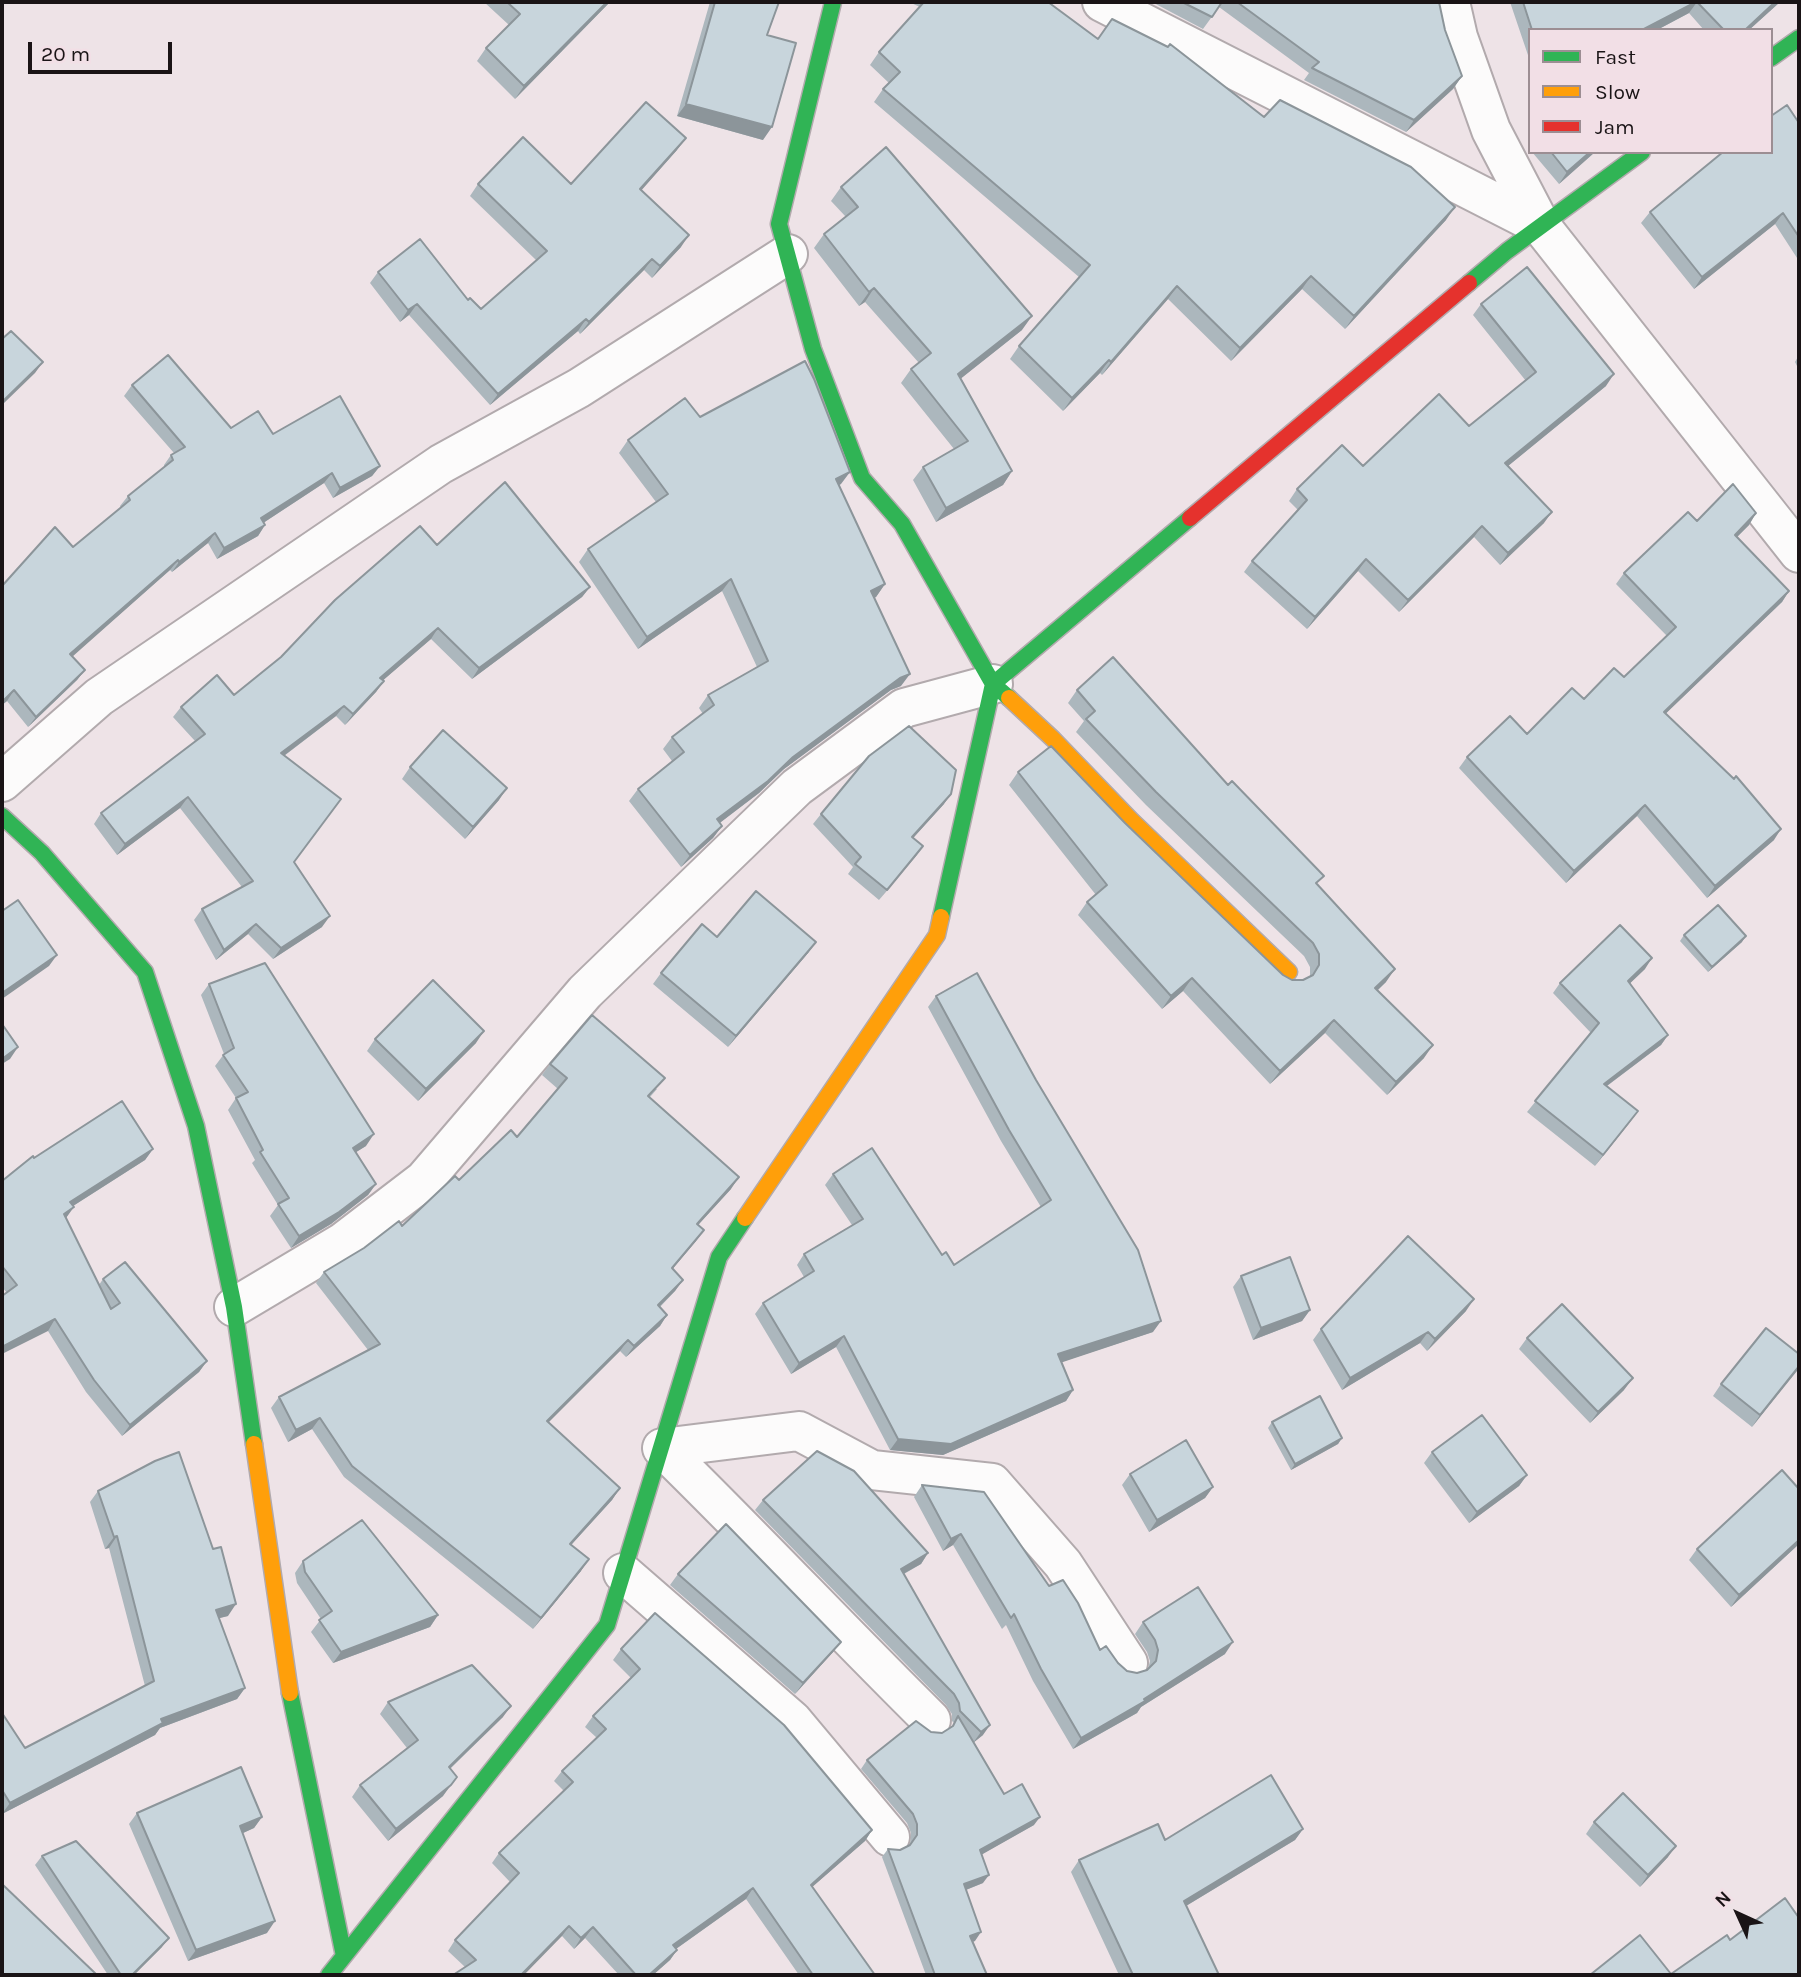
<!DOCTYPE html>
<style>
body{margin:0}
#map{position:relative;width:1801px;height:1977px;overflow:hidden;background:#eee3e7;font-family:Karla,sans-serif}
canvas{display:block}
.frame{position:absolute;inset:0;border:4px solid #1a1416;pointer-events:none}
.legend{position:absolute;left:1528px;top:28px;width:245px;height:126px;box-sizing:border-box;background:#f2dfe6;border:2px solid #9c8e93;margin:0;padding:9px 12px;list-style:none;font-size:21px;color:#1a1416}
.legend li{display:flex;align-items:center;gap:14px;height:35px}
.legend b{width:35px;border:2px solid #9c8e93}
.north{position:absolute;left:1703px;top:1879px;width:70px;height:70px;-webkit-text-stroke:5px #f2dfe6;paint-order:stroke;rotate:315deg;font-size:19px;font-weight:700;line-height:28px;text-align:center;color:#1a1416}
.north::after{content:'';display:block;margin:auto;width:24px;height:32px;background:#1a1416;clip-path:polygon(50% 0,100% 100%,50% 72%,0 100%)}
.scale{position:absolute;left:28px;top:42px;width:144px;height:32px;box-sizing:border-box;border:4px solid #1a1416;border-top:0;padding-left:9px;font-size:21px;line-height:24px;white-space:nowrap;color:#1a1416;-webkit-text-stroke:5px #f2dfe6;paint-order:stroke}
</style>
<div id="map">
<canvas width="1801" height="1977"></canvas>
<div class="frame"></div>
<ul class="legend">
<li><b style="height:9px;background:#30b455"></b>Fast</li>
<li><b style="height:9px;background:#ff9f0a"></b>Slow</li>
<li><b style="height:9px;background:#e5322d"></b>Jam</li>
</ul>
<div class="north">N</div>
<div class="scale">20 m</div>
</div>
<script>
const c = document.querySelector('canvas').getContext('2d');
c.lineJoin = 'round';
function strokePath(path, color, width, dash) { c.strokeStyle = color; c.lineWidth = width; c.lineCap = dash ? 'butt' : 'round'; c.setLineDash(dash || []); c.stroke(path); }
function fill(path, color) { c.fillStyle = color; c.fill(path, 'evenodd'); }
const street = new Path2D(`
 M1102,2L1541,226L1799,553
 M1450,2L1458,37L1491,130L1541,226
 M2,782L99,697L441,464L579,388L788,254
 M234,1307L343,1242L424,1180L585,992L797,787L904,708L993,684
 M662,1448L799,1431L872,1470L992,1483L1063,1564L1128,1663
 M662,1448C753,1537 840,1630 931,1720
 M623,1573L792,1720L890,1837`);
const fast = new Path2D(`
 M833,2L779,224L813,349L862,478L902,524L993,684L1009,698
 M1771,58L1799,38
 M1469,283L1507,251L1642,152
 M2,816L42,853L145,972L196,1126L234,1307L254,1444
 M941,917L993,684L1190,518
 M290,1693L344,1956
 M329,1975L607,1625L719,1257L745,1218`);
const slow = new Path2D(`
 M1009,698L1053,739L1131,820L1289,972
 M745,1218L937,935L941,917
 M254,1444L290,1693`);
const jam = new Path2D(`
 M1190,518L1469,283`);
const wall = new Path2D(`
 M484,2H610L515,99L477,61L486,48L509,25Z
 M710,2H779L767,35L763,140L677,116Z
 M909,2H1048L1098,39L1264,117L1446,220L1345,329L1302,289L1231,361L1168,299L1102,375L1100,373L1063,411L1010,359L1019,346L1079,277L874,102L883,89L889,83L870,65L879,52L920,7Z
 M1152,2H1439L1445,30L1462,76L1453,89L1406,132L1304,80L1309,73L1219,7L1203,29Z
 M1510,2H1780L1749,30H1704L1689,13L1657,30H1530V61Z
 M1799,123V261L1775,224L1694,289L1641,223L1650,212Z
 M677,150L641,190L681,247L652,278L644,270L580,334L578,331L490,405L409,315L400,322L370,283L378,272L468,300L481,309L536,260L470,196L478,184H571Z
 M1532,152H1595L1559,184Z
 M841,187L1022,330L961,378L1012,471L1003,485L936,522L913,480L923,467L954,449L901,383L911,369L919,363L865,302L859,306L814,248L824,234L846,217L831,201Z
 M1481,304L1606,386L1508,466L1544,523L1500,565L1474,537L1399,612L1358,571L1307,629L1244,572L1252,561L1298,510L1289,501L1297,489L1469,426L1526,381L1473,315Z
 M1799,355V370L1795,362Z
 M132,385L231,428L273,434L380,466L372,476L333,498L324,483L263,523L265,525L258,536L217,559L208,543L172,572L170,570L72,656L85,670L77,680L28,727L7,701L2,705V586L73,547L121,508L120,506L128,496L164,467V465L171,455L174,453L124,396Z
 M700,417L841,484L839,485L885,584L876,597L874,598L901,686L891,690L784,769L759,793L719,823L722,826L713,838L681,867L629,801L638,789L672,761L663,749L672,737L703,714L699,708L708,695L757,667L722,591L638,649L579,562L588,549L656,502L619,453L628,440Z
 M1756,513L1749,525L1737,537L1789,591L1782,602L1665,714L1774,840L1707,898L1637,816L1566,883L1459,768L1467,757L1527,734L1584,699L1624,677L1667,636L1616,584L1624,573L1697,521Z
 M437,545L590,587L582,597L472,679L431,639L383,680L384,681L376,692L345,725L336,716L284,756L295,862L322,927L273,959L248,934L216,960L194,920L202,909L242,887L180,808L117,855L94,824L101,813L195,741L173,717L181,707L234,695Z
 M1077,690L1318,885L1386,982L1378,990L1424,1058L1387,1095L1325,1033L1270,1084L1183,991L1162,1009L1078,915L1087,902L1096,895L1009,785L1018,772L1125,823L1283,975L1292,980H1303L1310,976V967L1304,956L1146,805L1076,732L1084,721L1068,703Z
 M410,767L499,800L465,839L402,779Z
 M944,804L913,838L923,846L879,900L848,874L853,867L813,824L821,814Z
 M1684,935L1742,942L1708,972L1680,941Z
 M717,937L816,942L808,953L728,1047L653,984L661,973Z
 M1645,969L1630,983L1668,1035L1661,1045L1607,1086L1630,1122L1595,1166L1527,1112L1591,1033L1553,993L1560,983Z
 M209,984L366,1146L356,1152L376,1184L368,1195L331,1224L291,1248L270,1216L278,1205L252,1163L255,1160L228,1110L236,1098L215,1066L224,1054L201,995Z
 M936,996L1153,1332L1061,1362L1073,1390L1066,1401L943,1455L890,1450L836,1347L791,1374L755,1314L763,1303L804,1277L797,1265L804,1254L852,1225L825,1185L833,1174L954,1265L1041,1207L1001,1141L928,1007Z
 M375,1039L476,1043L418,1101L367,1051Z
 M550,1064L657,1089L650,1097L731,1189L698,1225L696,1241L672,1269L683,1280L675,1291L660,1307L667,1315L660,1326L626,1357L620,1351L548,1422L620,1488L612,1500L571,1545L581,1571L533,1629L344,1477L312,1429L288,1442L271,1408L279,1397L368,1350L316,1283L324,1272L402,1226L459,1180L517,1137L558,1089L542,1075Z
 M153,1149L145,1160L73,1206L66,1218L99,1285L103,1279L207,1361L199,1372L122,1436L86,1392L48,1331L7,1293L2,1287V1181L34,1158Z
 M1241,1276L1310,1310L1302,1321L1253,1340L1233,1287Z
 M1466,1311L1427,1351L1420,1343L1342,1390L1313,1340L1321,1329Z
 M1527,1338L1624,1390L1590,1423L1519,1349Z
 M1799,1367L1752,1427L1713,1396L1721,1384Z
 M1272,1422L1342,1438L1338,1444L1291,1470L1268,1428Z
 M1432,1452L1527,1475L1519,1486L1469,1523L1424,1463Z
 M1130,1474L1213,1487L1205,1498L1149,1532L1122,1485Z
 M922,1485L1049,1586L1100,1650L1127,1671L1137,1673L1148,1669L1150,1661L1147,1652L1135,1634L1143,1622L1225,1654L1141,1707L1137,1713L1073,1749L1033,1681L1006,1625L1002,1629L953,1545L943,1551L914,1497Z
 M1799,1489V1544L1731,1607L1689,1560L1697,1549Z
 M98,1491L228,1616L219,1618L245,1688L237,1699L160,1728L155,1735L2,1814V1713L25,1748L145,1686L109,1548L105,1549L90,1502Z
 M763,1500L928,1553L921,1564L904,1574L983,1735L974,1742L1004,1794L1034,1825L982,1854L983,1883L966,1890L975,1941L973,1942L987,1975H926L882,1857L888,1849L900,1850L910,1845L911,1833L907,1823L861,1769L867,1760L931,1732L942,1733L951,1728L954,1723L952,1721V1714L946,1705L755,1510Z
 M303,1561L438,1615L430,1627L333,1663L311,1632L321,1619L297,1583L295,1573Z
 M678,1574L833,1652L795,1694L670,1585Z
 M621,1649L872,1830L865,1841L812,1887L875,1975H799L746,1899L676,1949L677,1950L670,1960L653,1975H619L585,1938L574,1949L562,1936L465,1967L448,1951L455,1940L510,1882L492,1863L499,1853L564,1791L554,1781L562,1771L597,1738L585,1727L593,1716L631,1678L613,1660Z
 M388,1702L503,1717L450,1769L443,1796L388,1841L352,1797L360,1785L407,1748L380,1714Z
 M137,1813L262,1817L254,1828L243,1833L267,1933L188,1961L129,1824Z
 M1594,1822L1668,1857L1640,1887L1586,1834Z
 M1303,1829L1295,1840L1186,1906L1219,1975H1119L1071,1872L1079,1860L1165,1840Z
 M42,1856L162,1947L134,1975H108L35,1865Z`);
const shadedWall = new Path2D(`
 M607,2H610L515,99L524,86Z
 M1697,2L1689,13L1657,30H1642Z
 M1775,2H1780L1749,30H1745Z
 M1462,76L1453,89L1406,132L1414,120Z
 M686,104L772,127L763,140L677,116Z
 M686,138L677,150L632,201L640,189Z
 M1590,152H1595L1559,184L1567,172Z
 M1455,207L1446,220L1345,329L1354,316Z
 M1783,213L1775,224L1694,289L1702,277Z
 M689,235L681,247L652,278L660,266Z
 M652,259L644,270L580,334L589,322Z
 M1311,276L1302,289L1231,361L1240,348Z
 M1177,286L1168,299L1102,375L1111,362Z
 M874,288L865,302L859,306L869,292Z
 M417,304L409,315L400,322L408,310Z
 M1032,316L1022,330L949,388L958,374Z
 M586,319L578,331L490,405L498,394Z
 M1109,360L1100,373L1063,411L1072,398Z
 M43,362L35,373L2,405V402Z
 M1614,374L1606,386L1497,475L1505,463Z
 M380,466L372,476L333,498L340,488Z
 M1012,471L1003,485L936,522L946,508Z
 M850,472L841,484L827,491L836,479Z
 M332,473L324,483L254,529L261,518Z
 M1552,512L1544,523L1500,565L1508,553Z
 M1756,513L1749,525L1727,547L1735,535Z
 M265,525L258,536L217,559L224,548Z
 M1482,526L1474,537L1399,612L1408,600Z
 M215,533L208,543L172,572L179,562Z
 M1366,559L1358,571L1307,629L1315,617Z
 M178,560L170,570L63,665L70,654Z
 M731,579L722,591L638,649L647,637Z
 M885,584L876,597L862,603L871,591Z
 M590,587L582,597L472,679L479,668Z
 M1789,591L1782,602L1656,723L1664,712Z
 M438,628L431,639L373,689L380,678Z
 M85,670L77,680L28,727L36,717Z
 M910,674L901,686L891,690L784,769L759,793L708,832L717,819L793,757L900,678Z
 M384,681L376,692L345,725L353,714Z
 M14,690L7,701L2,705V702Z
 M344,706L336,716L273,764L281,753Z
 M507,788L499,800L465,839L473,827Z
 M951,794L944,804L905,847L912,837Z
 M188,797L180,808L117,855L125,844Z
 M1645,805L1637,816L1566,883L1574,871Z
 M722,826L713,838L681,867L690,855Z
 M1781,829L1774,840L1707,898L1715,886Z
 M923,846L916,856L879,900L887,890Z
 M330,916L322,927L273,959L281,948Z
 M256,924L248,934L216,960L224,950Z
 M1746,936L1742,942L1708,972L1712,967Z
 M816,942L808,953L728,1047L736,1036Z
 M57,955L49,966L2,999V993Z
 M1652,958L1645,969L1621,992L1628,981Z
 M1395,969L1386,982L1366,1001L1375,988Z
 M1192,978L1183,991L1162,1009L1171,996Z
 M1334,1020L1325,1033L1270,1084L1280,1071Z
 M484,1031L476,1043L418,1101L426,1089Z
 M1668,1035L1661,1045L1596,1094L1604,1084Z
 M1433,1045L1424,1058L1387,1095L1396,1082Z
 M18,1047L10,1059L2,1064V1059Z
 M1638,1111L1630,1122L1595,1166L1603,1155Z
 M374,1134L366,1146L345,1159L353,1148Z
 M153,1149L145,1160L62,1213L70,1202Z
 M739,1177L731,1189L689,1235L697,1224Z
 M376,1184L368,1195L331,1224L291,1248L299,1236Z
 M74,1207L66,1218L64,1214Z
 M704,1230L696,1241L664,1279L672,1268Z
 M683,1280L675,1291L650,1316L658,1305Z
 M1474,1299L1466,1311L1427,1351L1435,1339Z
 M1310,1310L1302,1321L1253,1340L1261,1328Z
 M667,1315L660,1326L626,1357L634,1346Z
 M55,1319L48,1331L2,1354V1347L5,1345Z
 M1161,1321L1153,1332L1051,1366L1058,1354Z
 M1428,1332L1420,1343L1342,1390L1350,1378Z
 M844,1336L836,1347L791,1374L799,1363Z
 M628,1340L620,1351L539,1432L547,1421Z
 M207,1361L199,1372L122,1436L130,1425Z
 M1799,1366L1797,1371L1752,1427L1760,1415Z
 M1633,1378L1624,1390L1590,1423L1598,1412Z
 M1073,1390L1066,1401L943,1455L890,1450L898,1439Z
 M320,1418L312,1429L288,1442L296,1430Z
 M1342,1438L1338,1444L1291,1470L1295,1464Z
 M1527,1475L1519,1486L1469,1523L1477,1512Z
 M1213,1487L1205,1498L1149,1532L1157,1520Z
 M620,1488L612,1500L562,1555L570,1544Z
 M961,1534L953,1545L943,1551L951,1539Z
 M117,1536L109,1548L105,1549L114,1537Z
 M1799,1540V1544L1731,1607L1739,1595Z
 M928,1553L921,1564L894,1579L901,1569Z
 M589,1559L581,1571L533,1629L541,1618Z
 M236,1604L228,1616L208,1621L216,1610Z
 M438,1615L430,1627L333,1663L341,1652Z
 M841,1642L833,1652L795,1694L803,1683Z
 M1233,1642L1225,1654L1141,1707L1137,1713L1073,1749L1081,1738Z
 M245,1688L237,1699L160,1728L155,1735L2,1814L10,1803L161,1719Z
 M511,1706L503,1717L440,1778L449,1767Z
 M990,1725L983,1735L973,1743L981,1732Z
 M457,1777L443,1796L388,1841L396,1829Z
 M262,1817L254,1828L232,1838L240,1826Z
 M1040,1817L1034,1825L974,1859L980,1850Z
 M1303,1829L1295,1840L1176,1912L1184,1901Z
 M872,1830L865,1841L803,1895L811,1885Z
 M1676,1846L1668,1857L1640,1887L1648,1875Z
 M989,1875L983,1883L958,1893L964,1884Z
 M753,1888L746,1899L666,1956L673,1945Z
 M275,1921L267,1933L188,1961L196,1950Z
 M569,1926L562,1936L524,1975H521Z
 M593,1927L585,1938L574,1949L581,1938Z
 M981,1932L975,1941L964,1944L970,1936Z
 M169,1938L162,1947L134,1975H132Z
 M677,1950L670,1960L653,1975H649Z`);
const building = new Path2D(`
 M507,2H607L524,86L486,48L520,14Z
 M715,2H779L767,35L796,43L772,127L686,104Z
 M924,2H1048L1098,39L1112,19L1168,47L1170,44L1264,117L1280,100L1411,167L1455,207L1354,316L1311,276L1240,348L1177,286L1111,362L1109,360L1072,398L1019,346L1090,265L883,89L900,72L879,52Z
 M1182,2H1222L1212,17Z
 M1237,2H1439L1445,30L1462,76L1414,120L1312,68L1319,62Z
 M1523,2H1696L1642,30H1532Z
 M1697,2H1775L1745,30H1724Z
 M646,102L686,138L640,189L689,235L660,266L652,259L589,322L586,319L498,394L417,304L408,310L378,272L420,239L468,300L470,298L481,309L547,251L478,184L523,137L571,184Z
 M1787,105L1799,123V237L1783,213L1702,277L1650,212L1723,152H1771V116Z
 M886,147L1032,316L958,374L1012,471L946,508L923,467L968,441L911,369L931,353L874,288L869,292L824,234L858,207L841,187Z
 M1551,152H1590L1567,172Z
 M1527,267L1614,374L1505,463L1552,512L1508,553L1482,526L1408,600L1366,559L1315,617L1252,561L1307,500L1297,489L1342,445L1363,466L1439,394L1469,426L1536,372L1481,304Z
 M11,331L43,362L2,402V339Z
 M168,355L231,428L258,411L273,434L340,396L380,466L340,488L332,473L261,518L265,525L224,548L215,533L179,562L178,560L70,654L85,670L36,717L14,690L2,702V676L3,677L2,675V586L55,527L73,547L130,500L128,496L173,460L171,455L185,447L132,385Z
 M805,361L814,379L850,472L836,479L885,584L871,591L910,674L900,678L793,757L768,781L717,819L722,826L690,855L638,789L684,752L672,737L714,705L708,695L768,661L731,579L647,637L588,549L668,494L628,440L685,398L700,417Z
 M505,482L590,587L479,668L438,628L380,678L384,681L353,714L344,706L281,753L341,799L294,862L330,916L281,948L256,924L224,950L202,909L253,881L188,797L125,844L101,813L205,734L181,707L217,675L234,695L281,657L335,600L420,526L437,545Z
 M1733,484L1756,513L1735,535L1789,591L1664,712L1734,779L1736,776L1781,829L1715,886L1645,805L1574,871L1467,757L1510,716L1527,734L1572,688L1584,699L1614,668L1624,677L1676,627L1624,573L1688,512L1697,521Z
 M1113,657L1228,785L1232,781L1324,876L1316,883L1395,969L1375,988L1433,1045L1396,1082L1334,1020L1280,1071L1192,978L1171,996L1087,902L1107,885L1018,772L1051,746L1125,823L1283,975L1292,980H1303L1313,975L1319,965V954L1313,943L1156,792L1086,719L1095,711L1077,690Z
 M909,726L956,770L951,794L912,837L923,846L887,890L855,864L861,857L821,814L869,756Z
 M443,730L507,788L473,827L410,767Z
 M756,891L816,942L736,1036L661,973L702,924L717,937Z
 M18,900L57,955L2,993V911Z
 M1718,905L1746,936L1712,967L1684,935Z
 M1620,925L1652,958L1628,981L1668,1035L1604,1084L1638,1111L1603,1155L1535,1101L1599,1023L1560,983Z
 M265,963L374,1134L353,1148L376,1184L339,1212L299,1236L278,1204L289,1198L260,1152L263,1150L236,1098L248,1092L223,1055L234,1048L209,984Z
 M977,973L1036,1080L1138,1250L1161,1321L1058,1354L1073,1390L951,1444L898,1439L844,1336L799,1363L763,1303L814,1271L804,1254L863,1219L833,1174L872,1148L942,1255L946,1252L954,1265L1051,1200L1009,1130L936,996Z
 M433,980L484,1031L426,1089L375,1039Z
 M592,1015L665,1078L648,1096L739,1177L697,1224L704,1230L672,1268L683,1280L658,1305L667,1315L634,1346L628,1340L547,1421L620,1488L570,1544L589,1559L541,1618L352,1466L320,1418L296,1430L279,1397L380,1344L324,1272L364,1248L399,1221L402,1226L455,1176L459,1180L511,1130L517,1137L567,1078L550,1064Z
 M2,1024L18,1047L2,1059Z
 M122,1101L153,1149L70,1202L74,1207L64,1214L111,1309L120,1303L103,1279L125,1262L207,1361L130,1425L94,1380L55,1319L2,1347V1296L17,1285L2,1266V1181L33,1156L34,1158Z
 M1408,1236L1474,1299L1435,1339L1428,1332L1350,1378L1321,1329Z
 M1290,1257L1310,1310L1261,1328L1241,1276Z
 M1562,1304L1633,1378L1598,1412L1527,1338Z
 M1766,1328L1799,1354V1366L1760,1415L1721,1384Z
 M1320,1396L1342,1438L1295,1464L1272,1422Z
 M1482,1415L1527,1475L1477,1512L1432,1452Z
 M1186,1440L1213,1487L1157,1520L1130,1474Z
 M817,1451L854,1471L928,1553L901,1569L990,1725L981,1732L960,1711L959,1703L954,1694L763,1500Z
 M179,1452L213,1549L221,1547L236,1604L216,1610L245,1688L161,1719L163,1723L10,1803L2,1790V1713L25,1748L154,1681L117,1536L114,1537L98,1491L155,1461Z
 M1782,1470L1799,1489V1540L1739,1595L1697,1549Z
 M922,1485L984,1492L1049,1586L1063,1580L1078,1603L1100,1650L1106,1646L1118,1663L1127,1671L1137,1673L1147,1670L1156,1661L1158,1650L1155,1640L1143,1622L1198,1587L1233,1642L1144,1699L1145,1701L1081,1738L1041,1669L1014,1614L1011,1618L961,1534L951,1539Z
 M362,1520L438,1615L341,1652L319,1620L332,1611L305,1572L303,1561Z
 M726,1524L841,1642L803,1683L678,1574Z
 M655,1613L784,1725L872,1830L811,1885L875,1975H813L753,1888L673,1945L677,1950L649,1975H636L593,1927L581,1938L569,1926L521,1975H453L476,1960L455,1940L519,1873L499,1853L573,1782L562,1771L606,1729L593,1716L640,1669L621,1649Z
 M472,1665L511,1706L449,1767L457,1777L451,1785L396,1829L360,1785L418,1740L388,1702Z
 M958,1716L1004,1794L1022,1784L1040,1817L980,1850L989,1875L964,1884L981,1932L970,1936L987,1975H935L888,1849L900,1850L910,1845L917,1835V1824L913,1814L867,1760L916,1721L931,1732L942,1733L953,1726Z
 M241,1767L262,1817L240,1826L275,1921L196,1950L137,1813Z
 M1271,1775L1303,1829L1184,1901L1219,1975H1133L1079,1860L1158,1824L1165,1840Z
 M1623,1793L1676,1846L1648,1875L1594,1822Z
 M76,1841L169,1938L132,1975H121L42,1856Z
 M2,1884L97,1975H2Z
 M1785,1898L1799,1918V1975H1590L1640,1935L1671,1974L1727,1935L1730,1940Z`);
strokePath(street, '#b2aaad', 42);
strokePath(fast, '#b2aaad', 19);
strokePath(slow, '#b2aaad', 19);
strokePath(jam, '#b2aaad', 19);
strokePath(street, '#fcfbfb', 38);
strokePath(fast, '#30b455', 16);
strokePath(slow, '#ff9f0a', 16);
strokePath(jam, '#e5322d', 16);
fill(wall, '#acb7bd');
fill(shadedWall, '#8c959a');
fill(building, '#c8d5dc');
strokePath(building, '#8c959a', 2);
</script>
